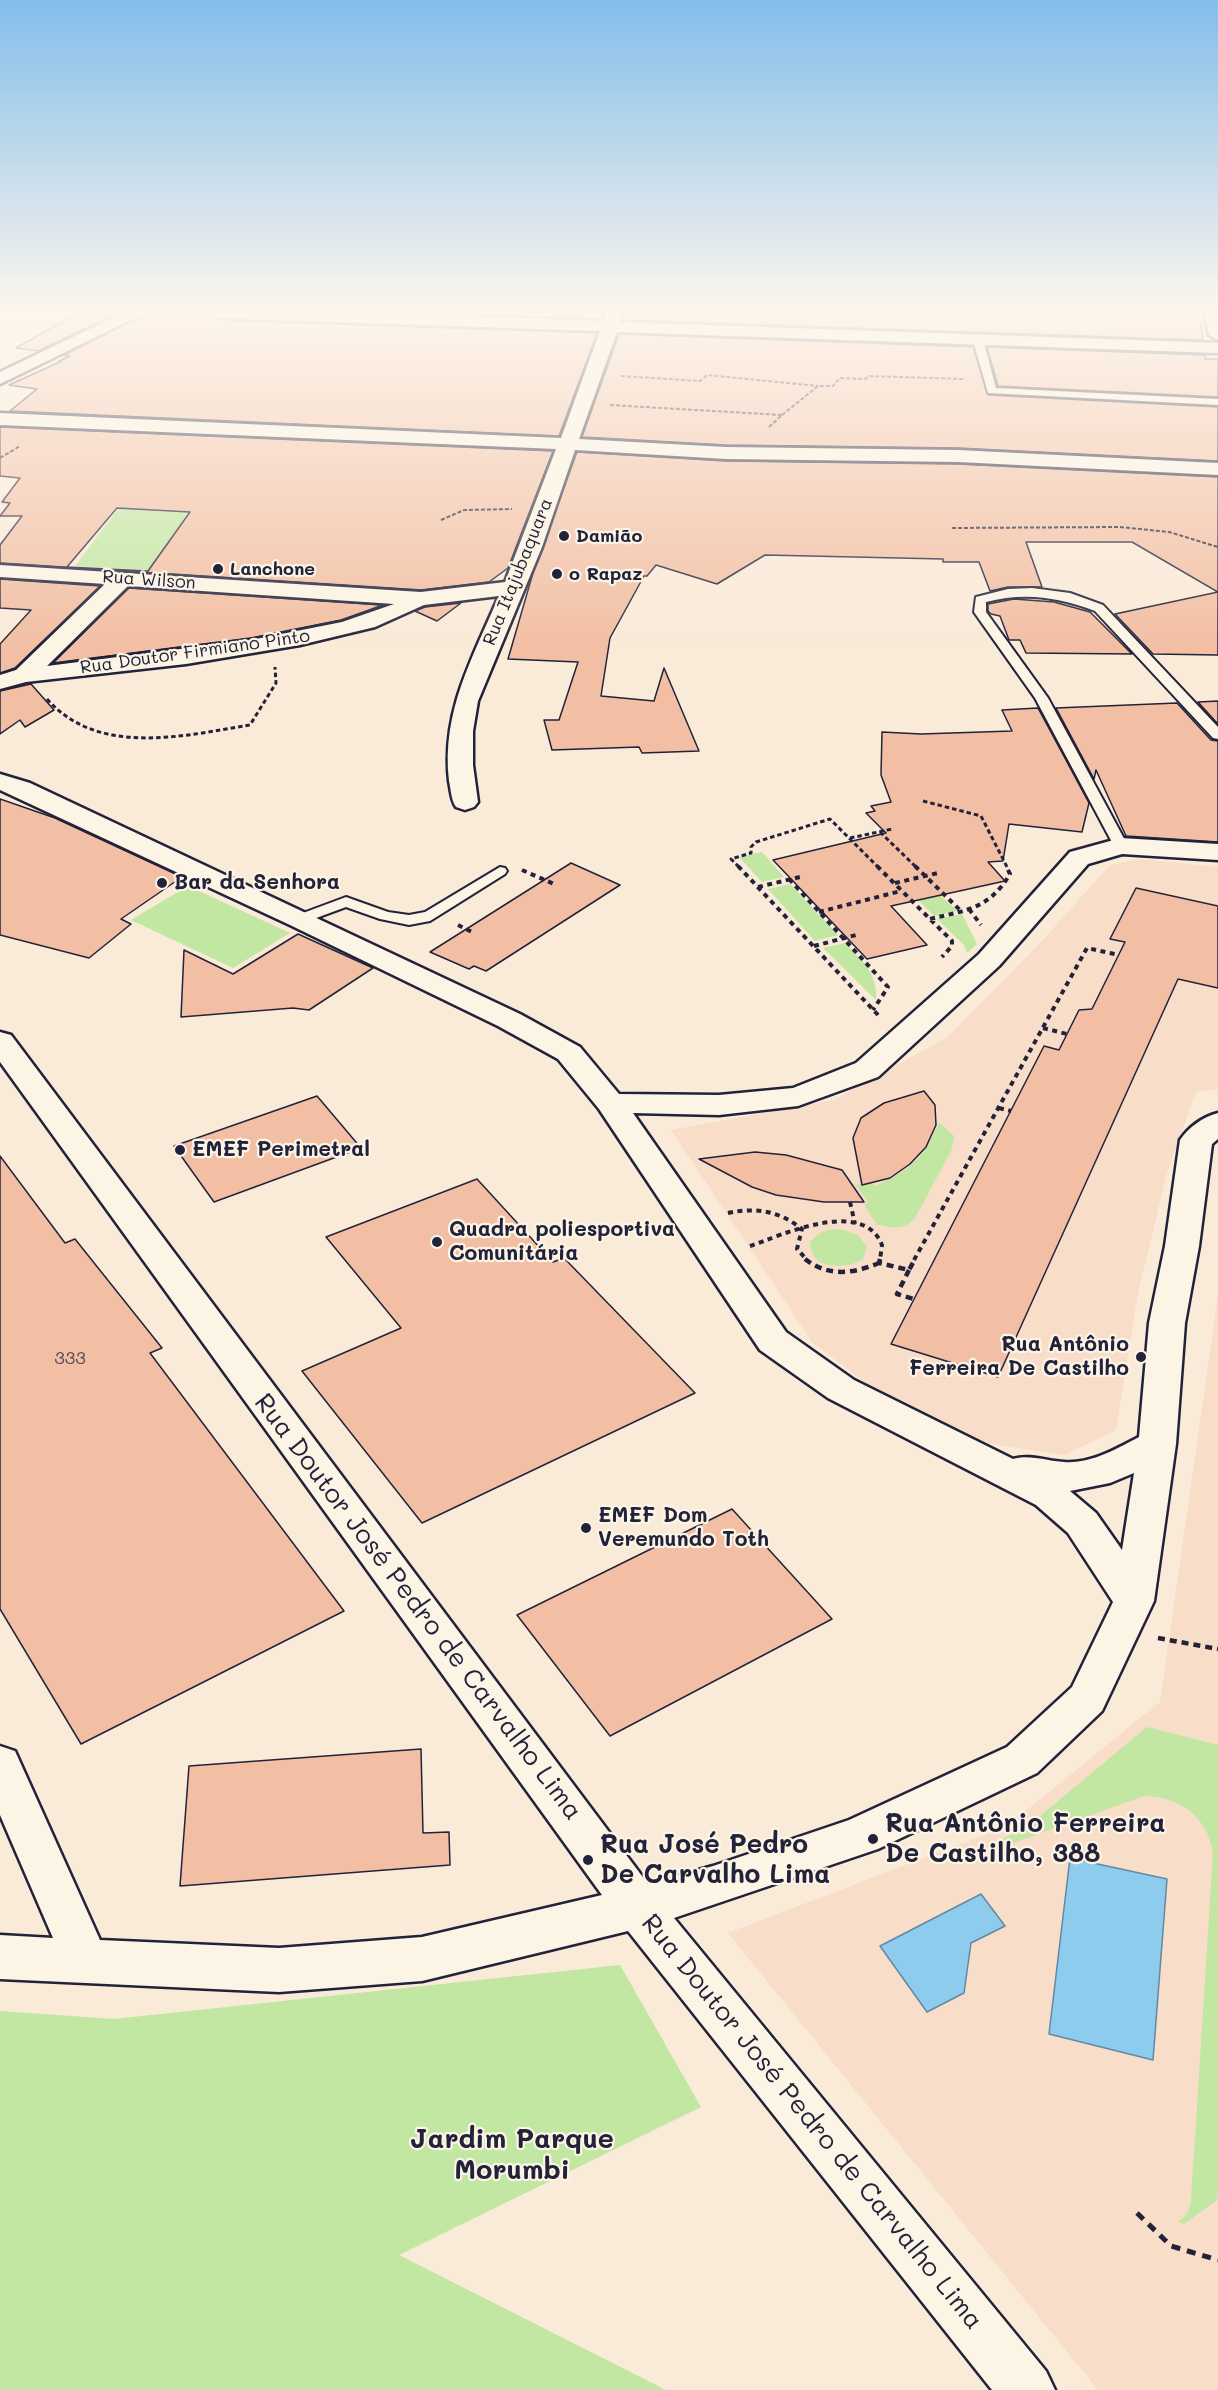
<!DOCTYPE html>
<meta charset="utf-8">
<style>
body{margin:0}
canvas{display:block;background:#faead8}
</style>
<canvas width="1218" height="2390"></canvas>
<script>
const c = document.querySelector('canvas').getContext('2d');
c.lineJoin = 'round';
function fill(path, color) { c.fillStyle = color; c.fill(path, 'evenodd'); }
function strokePath(path, color, width, dash) { c.strokeStyle = color; c.lineWidth = width; c.lineCap = dash ? 'butt' : 'round'; c.setLineDash(dash || []); c.stroke(path); }
function drawText(font, color, halo, rows, align = 'center') {
  c.font = font + ' Mali,sans-serif'; c.lineWidth = 4.5; c.setLineDash([]); c.textBaseline = 'middle'; c.strokeStyle = halo; c.fillStyle = color; for (const [text, x, y, turn = 0] of rows) {
    c.save(); c.translate(x, y); c.rotate((+turn || 0) * Math.PI / 180); c.textAlign = isNaN(turn) ? turn : align; if (halo) c.strokeText(text, 0, 0); c.fillText(text, 0, 0); c.restore();
  }
}
const built = new Path2D(`
 M1139,859L1218,867V1089L1196,1092L1167,1173L1138,1293L1116,1430L1064,1455L990,1444L901,1406L872,1388L812,1342L671,1130L834,1100L948,1037L1041,942L1110,865Z
 M1218,1296V2390H1098L728,1933L1007,1826L1160,1702Z`);
const green = new Path2D(`
 M119,508L190,512L149,570L75,566Z
 M762,852L784,877L762,882L739,857Z
 M925,880L957,911L934,916L903,885Z
 M790,884L838,935L815,941L768,889Z
 M188,886L290,933L233,968L131,920Z
 M962,914L977,944L967,953L964,945L937,919Z
 M845,943C863,962 878,973 876,1000L823,948Z
 M939,1122L954,1136L952,1149L915,1218C905,1231 890,1228 876,1224L864,1204L868,1202L856,1185L870,1181L875,1186C911,1170 924,1158 939,1122Z
 M840,1229L858,1235L867,1247L863,1259C847,1270 810,1270 810,1243C817,1232 827,1229 840,1229Z
 M1147,1727L1218,1745V2191L1217,2200L1184,2224L1178,2222L1188,2213L1191,2200L1213,1853C1208,1817 1179,1796 1144,1796L999,1848L996,1842L1027,1827Z
 M620,1965L701,2107L399,2255L666,2390H0V2011L114,2019Z`);
const water = new Path2D(`
 M1070,1858L1167,1879L1153,2060L1049,2034Z
 M981,1894L1005,1926L971,1943L964,1993L927,2012L880,1946Z`);
const building = new Path2D(`
 M78,313H118L38,351L16,348Z
 M147,313H208L218,320L597,333L559,436L10,411L37,389L9,385L62,361H59L70,356L64,355Z
 M435,313H605L602,319Z
 M625,313H1199L1203,340L623,320Z
 M619,334L973,347L988,395L1218,407V461L958,448L726,445L582,437Z
 M987,347L1205,355V359H1218V397L998,386Z
 M0,427L553,451L508,568L489,582L421,590L0,563V545L22,516H0L10,503L2,502L20,478L0,476ZM117,508L190,512L148,571L67,567Z
 M577,452L726,461L958,464L1218,477V655L1153,654L1115,614L1218,592L1132,542H1026L1042,587H1008L990,591L979,562H943V559L765,555L717,584L656,565L647,576H644L610,638L601,696L654,701L664,668L699,751L642,753L639,747L552,750L544,720H559L578,662L508,659L533,573Z
 M0,579L100,586L15,668L0,673V644L31,610L0,608Z
 M129,588L383,605L341,620L251,638L53,663Z
 M1014,599L1054,602L1090,612L1132,654L1026,653L1020,640H1009L1000,616L991,614L988,611V604Z
 M461,603L437,621L415,611L425,607Z
 M31,684L54,710L25,727L20,720L0,734V691Z
 M1218,701V724L1198,702Z
 M1177,703L1211,740L1218,741V842L1126,836L1096,770L1094,779L1056,708Z
 M1038,708L1089,803L1082,832L1009,824L1003,861L988,862L1005,881L891,906L927,945L867,959L773,860L886,833L866,813L875,811L871,806L891,802L881,775L882,732L921,734L1012,731L1002,710Z
 M0,799L55,818L182,877L121,919L131,924L89,958L0,935Z
 M571,863L620,885L486,971L474,966L469,969L430,952Z
 M1136,888L1218,906V988L1178,979L998,1377L891,1344L1044,1046L1059,1050L1079,1010L1092,1009L1125,942L1110,939Z
 M298,934L373,968L309,1010L293,1008L181,1017L184,950L233,974Z
 M924,1091L935,1105L936,1125L926,1147L910,1164L890,1178L862,1185L853,1138L861,1118L884,1103Z
 M317,1096L361,1148L214,1202L174,1146Z
 M755,1152L786,1155L842,1170L864,1202H824L776,1195L752,1187L699,1159Z
 M0,1156L65,1243L75,1239L162,1348L150,1353L344,1611L81,1744L0,1609Z
 M477,1179L553,1262L564,1258L695,1393L422,1523L302,1371L401,1328L326,1237Z
 M732,1509L832,1619L610,1736L517,1615Z
 M421,1749L423,1833L449,1832L450,1865L180,1886L189,1766Z`);
const pathFar4 = new Path2D(`
 M621,376L700,381L707,375L818,386
 M610,405L782,415L769,427
 M782,415L818,386H833L840,378L865,379L869,376L963,379
 M0,458L20,446
 M441,520L464,510L512,509
 M952,528L1120,527L1169,532L1218,547`);
const pathFar3 = new Path2D(`
 M47,699C98,757 183,736 250,725L276,683L275,667
 M923,801L981,816L1007,867
 M880,832L916,867
 M850,838L892,829
 M739,867L731,859L751,853V847L756,842L830,819L878,867`);
const pathFar2 = new Path2D(`
 M738,866L879,1016
 M877,866L952,941V946L942,957
 M915,866L961,911
 M522,870L554,884
 M789,879L888,987L873,1010
 M895,883L938,873
 M758,887L800,877
 M969,909L981,925
 M819,912L901,891
 M930,919C967,910 989,909 1010,874L1006,866
 M458,925L474,933
 M814,946L856,935
 M1043,1028L1067,1034
 M999,1108L1011,1111
 M850,1202L855,1224
 M728,1213C757,1207 779,1211 802,1229L797,1249L807,1260
 M750,1246C782,1235 863,1197 882,1245L880,1260
 M914,1260L1087,948L1119,955`);
const pathFar1 = new Path2D(`
 M805,1259C828,1277 853,1274 879,1263
 M880,1259L879,1263L909,1270L915,1259
 M909,1270L897,1294L914,1299
 M1158,1638L1218,1649`);
const path = new Path2D(`
 M1137,2213L1171,2246L1218,2260`);
const lane = new Path2D(`
 M978,337L983,340L996,388L1218,399V405L988,393L973,340Z
 M1032,588L1070,593L1103,605L1218,727V739L1213,738L1095,611C1058,597 1024,592 986,602V612L1048,698L1128,846L1126,849L1121,850L1114,846L1035,698L974,612L976,597L1008,589Z
 M500,867L505,868L507,871L505,874L430,921L409,925L380,919L346,907L300,924L292,919L295,916L346,897L388,912L409,915L425,912Z`);
const street = new Path2D(`
 M123,313H145L0,384V372Z
 M210,313H365L604,321L607,313H623L620,322L1218,343V353L617,332L579,439L726,447L958,450L1218,463V475L958,462L726,459L575,450L542,547L478,701L473,731V765L478,802L474,807L465,810L456,807C451,800 451,790 449,781C441,712 473,657 499,596L424,605L375,627L300,645L186,664L26,682L0,689V675L16,670L105,584L0,577V565L421,592L505,582L556,449L0,425V413L561,438L600,331L218,318ZM128,586L394,604L342,622L251,640L47,666Z
 M1204,313H1218V340L1209,335Z
 M0,774L30,783L520,1014L580,1047L619,1094L719,1095L793,1088L856,1063L979,954L1070,852L1121,838L1218,844V860L1122,854L1088,864L999,966L878,1077L798,1106L719,1115L633,1113L786,1332L854,1380L1013,1459C1029,1454 1047,1461 1064,1462C1091,1464 1116,1449 1139,1437L1149,1323L1165,1246L1180,1140C1189,1127 1203,1117 1218,1113V1139L1212,1144L1199,1246L1185,1323L1176,1444L1154,1601L1102,1711L1037,1773L878,1849L674,1918L1046,2371L1055,2390H992L628,1931L422,1981L279,1992L0,1979V1935L53,1938L0,1815V1746L15,1751L100,1940L279,1948L422,1937L602,1895L0,1062V1032L11,1035L648,1884L713,1866L849,1820L1007,1747L1072,1687L1113,1602L1068,1533L1036,1505L828,1398L760,1350L599,1109L558,1059L498,1026L290,925L0,790ZM1134,1473L1122,1550L1096,1513L1070,1491L1110,1483Z`);
const markers = [
 [564,536,6,"#22223b"],
 [218,569,6,"#22223b"],
 [557,574,6,"#22223b"],
 [162,883,6,"#22223b"],
 [180,1150,6,"#22223b"],
 [437,1242,6,"#22223b"],
 [1141,1357,6,"#22223b"],
 [586,1528,6,"#22223b"],
 [873,1839,6,"#22223b"],
 [588,1860,6,"#22223b"]
];
const farPoinames = [
 ["Damião",576,536],
 ["Lanchone",230,569],
 ["o Rapaz",569,574]
];
const farStreetnames = [
 ["Rua Itajubaquara",518,572,-68],
 ["Rua Wilson",149,580,4],
 ["Rua Doutor Firmiano Pinto",195,652,-8]
];
const numberNames = [
 ["333",70,1358]
];
const poiNames = [
 ["Bar da Senhora",174,883],
 ["EMEF Perimetral",192,1150],
 ["Quadra poliesportiva",449,1230],
 ["Comunitária",449,1254],
 ["Rua Antônio",1129,1345,"right"],
 ["Ferreira De Castilho",1129,1369,"right"],
 ["EMEF Dom",598,1516],
 ["Veremundo Toth",598,1540]
];
const nearStreetnames = [
 ["Rua Doutor José Pedro de Carvalho Lima",418,1607,53],
 ["Rua Doutor José Pedro de Carvalho Lima",812,2122,51]
];
const nearPoinames = [
 ["Rua Antônio Ferreira",885,1824],
 ["De Castilho, 388",885,1854],
 ["Rua José Pedro",600,1845],
 ["De Carvalho Lima",600,1875]
];
const nearNeighbourhoodnames = [
 ["Jardim Parque",512,2140],
 ["Morumbi",512,2171]
];
fill(built, '#f8ddc8');
fill(green, '#c1e7a2');
fill(water, '#8dcced');
strokePath(water, '#6288a6', 1.5);
fill(building, '#f2bfa4');
strokePath(building, '#22223b', 1.5);
strokePath(lane, '#22223b', 4);
strokePath(street, '#22223b', 5);
strokePath(pathFar4, '#22223b', 2, [4, 2]);
strokePath(pathFar3, '#22223b', 3, [4.5, 3]);
strokePath(pathFar2, '#22223b', 4, [5, 4.5]);
strokePath(pathFar1, '#22223b', 4.5, [7, 5]);
strokePath(path, '#22223b', 5, [9, 7]);
fill(lane, '#fcf5e5');
fill(street, '#fcf5e5');
const sky = c.createLinearGradient(0, 0, 0, 648);
sky.addColorStop(0, '#83beea');
sky.addColorStop(0.48, '#fdf6ed');
sky.addColorStop(1, '#fdf6ed00');
c.fillStyle = sky;
c.fillRect(0, 0, 1218, 648);
for (const [x, y, r, color] of markers) { const dot = new Path2D(); dot.arc(x, y, r, 0, 2 * Math.PI); c.fillStyle = color; c.fill(dot); strokePath(dot, '#fcf5e5', 2); }
drawText('bold 18px', '#22223b', '#fcf5e5', farPoinames, 'left');
drawText('18px', '#22223b', '#fcf5e5', farStreetnames);
drawText('18px', '#564955', null, numberNames);
drawText('bold 21px', '#22223b', '#fcf5e5', poiNames, 'left');
drawText('26px', '#22223b', '#fcf5e5', nearStreetnames);
drawText('bold 26px', '#22223b', '#fcf5e5', nearPoinames, 'left');
drawText('bold 27px', '#22223b', '#fcf5e5', nearNeighbourhoodnames);
</script>
